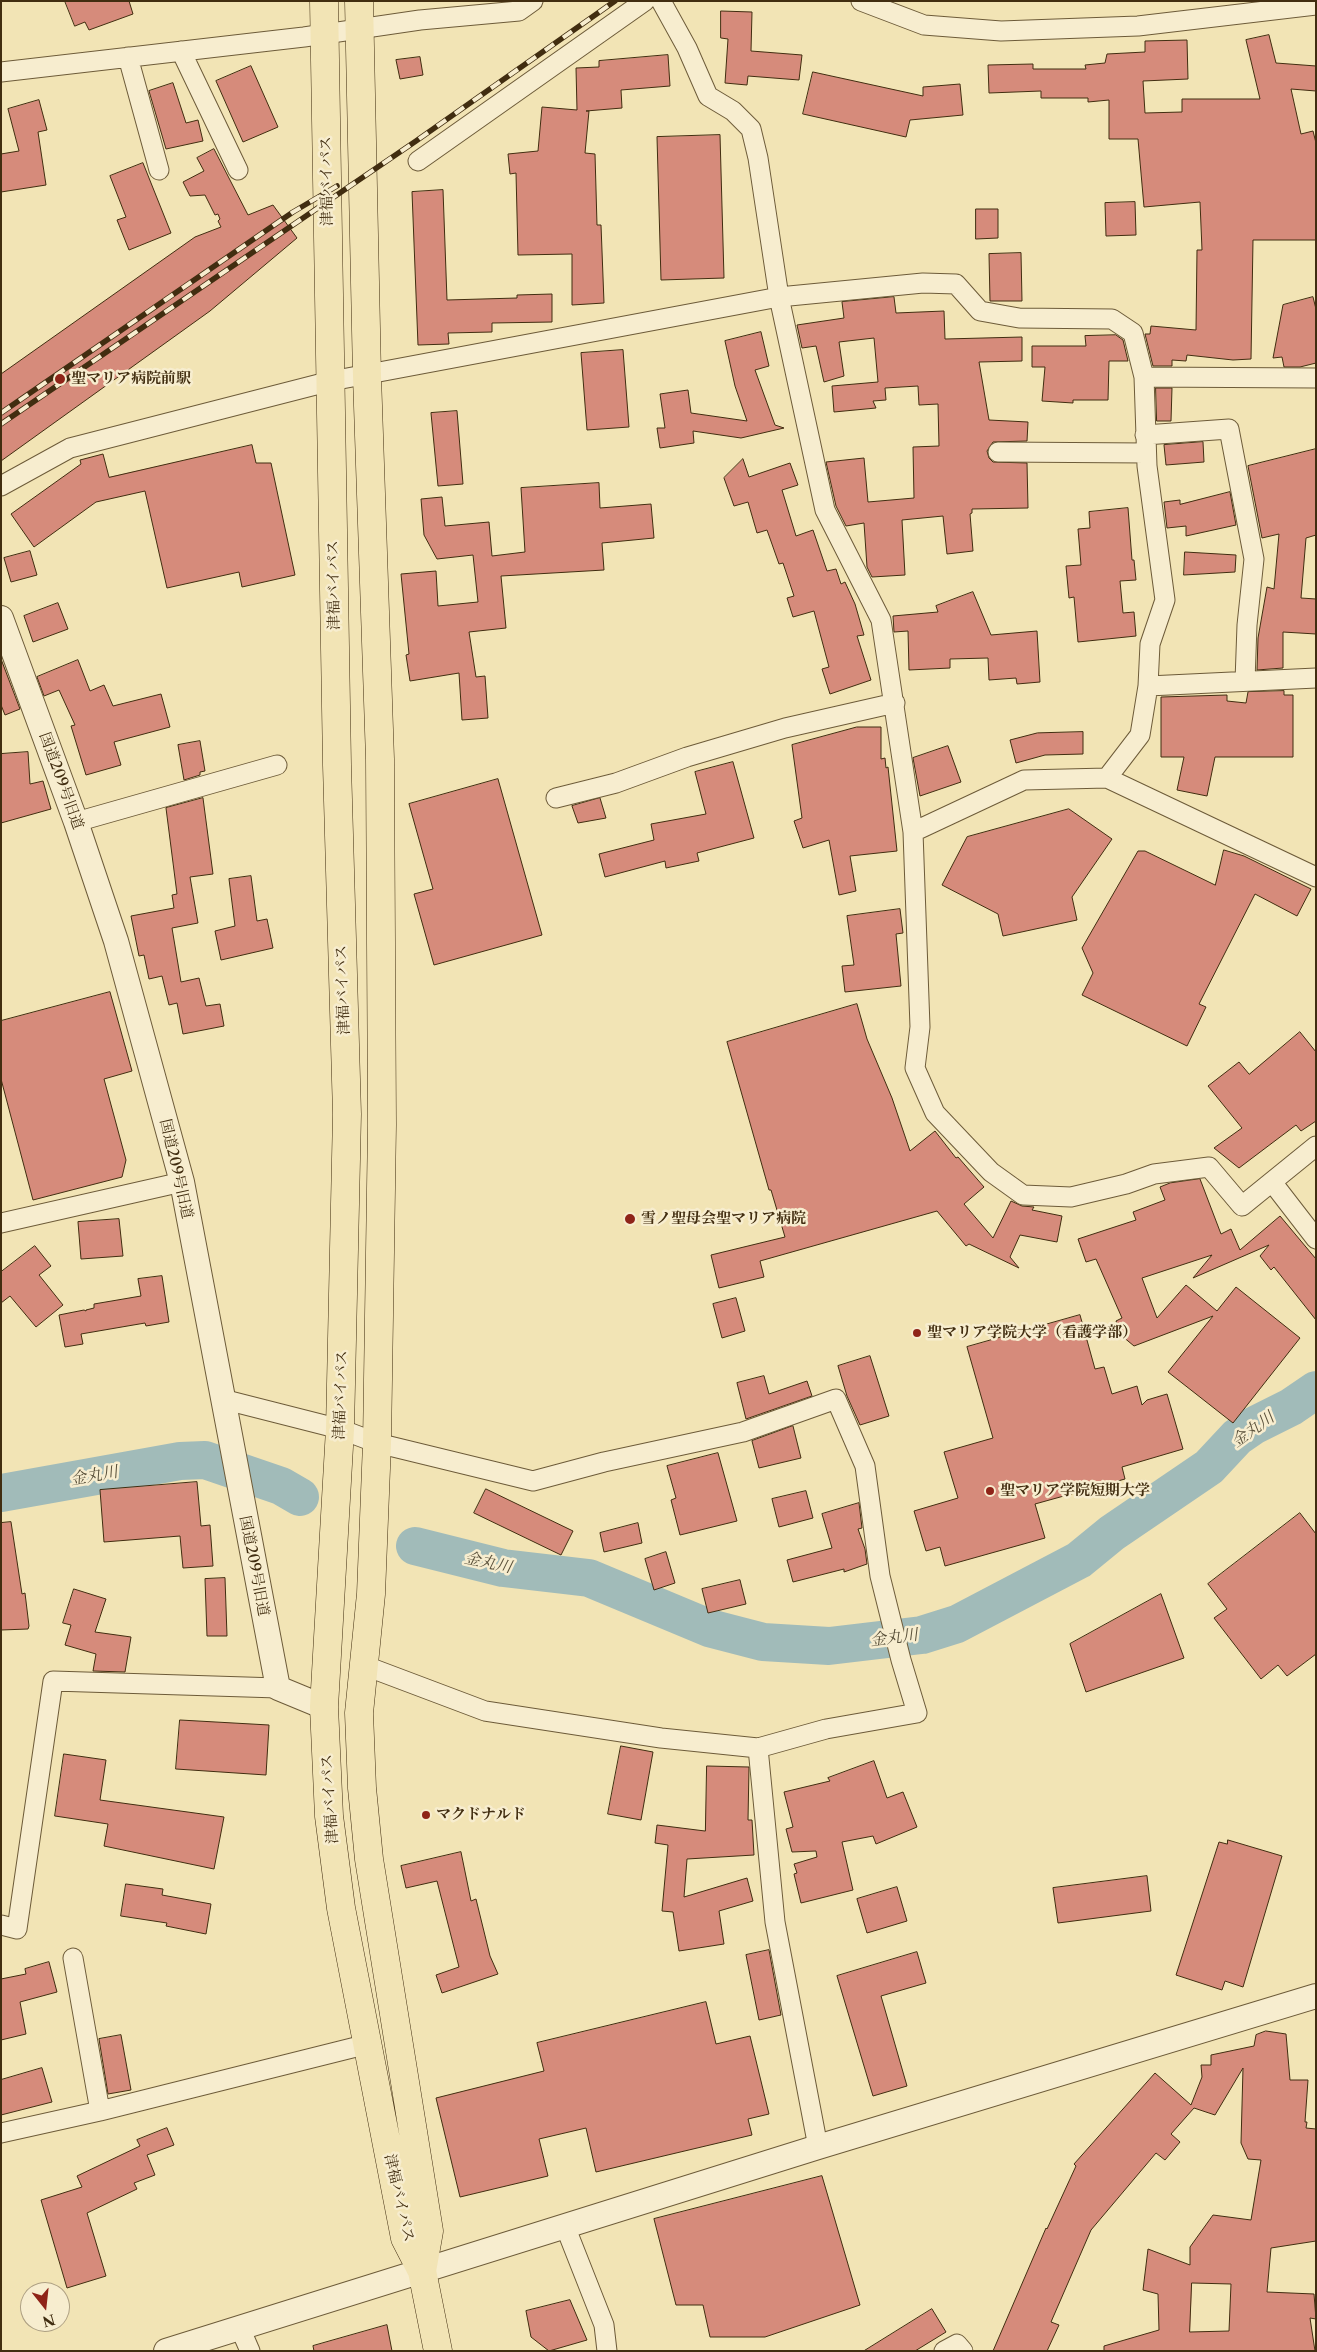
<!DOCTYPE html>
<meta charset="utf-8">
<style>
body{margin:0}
#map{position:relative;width:1317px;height:2352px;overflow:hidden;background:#f2e4b5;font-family:"Libre Caslon Text",serif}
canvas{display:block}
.frame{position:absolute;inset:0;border:2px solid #412d10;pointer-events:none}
.north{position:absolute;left:20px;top:2282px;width:50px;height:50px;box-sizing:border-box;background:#f7edcf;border:1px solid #aea083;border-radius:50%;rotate:164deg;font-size:14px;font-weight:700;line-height:20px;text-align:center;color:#412d10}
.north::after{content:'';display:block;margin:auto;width:18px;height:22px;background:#8f2418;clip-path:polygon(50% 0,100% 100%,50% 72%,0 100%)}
</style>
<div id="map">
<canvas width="1317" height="2352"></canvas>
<div class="frame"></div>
<div class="north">N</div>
</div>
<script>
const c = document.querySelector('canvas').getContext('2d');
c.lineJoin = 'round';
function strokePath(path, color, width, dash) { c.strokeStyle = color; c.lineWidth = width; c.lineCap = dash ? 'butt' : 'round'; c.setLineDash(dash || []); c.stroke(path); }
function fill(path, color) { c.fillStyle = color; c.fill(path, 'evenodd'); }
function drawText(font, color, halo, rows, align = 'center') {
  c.font = font + ' "Libre Caslon Text","Noto Serif JP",serif'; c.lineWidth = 5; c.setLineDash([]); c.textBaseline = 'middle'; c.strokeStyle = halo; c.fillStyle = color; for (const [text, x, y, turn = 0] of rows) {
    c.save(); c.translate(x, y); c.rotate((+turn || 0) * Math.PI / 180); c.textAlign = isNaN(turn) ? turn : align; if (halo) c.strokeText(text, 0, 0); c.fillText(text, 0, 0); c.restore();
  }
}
const river = new Path2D(`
 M1,1493L180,1461L205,1460L281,1486L300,1497
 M415,1546L503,1568L589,1578L709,1628L763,1642L829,1646L922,1635L957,1624L1079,1560L1112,1533L1209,1467L1237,1437L1253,1426L1291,1407L1316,1390`);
const building = new Path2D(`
 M65,1H129L133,14L89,30L85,22L75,26Z
 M721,11L752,12L751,51L802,55L799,80L748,76L747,85L725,83L728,39L721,38Z
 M1269,35L1276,63L1316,66V91L1291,89L1301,134L1313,131L1316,143V240H1253L1251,359L1233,360L1187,355L1186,361L1172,360V366H1153L1145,334H1150L1151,326L1196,330L1197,250H1202L1200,202L1144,207L1138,139H1109V100L1088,102V98H1041V91L989,93L988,65L1033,64V69H1086L1085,65L1105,63L1107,54L1145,52V41L1187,40L1188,79L1143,81L1145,113L1182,112V99H1260L1246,40Z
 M668,55L670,86L621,90L622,108L586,111H589L585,153L595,154L597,225H601L604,303L572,305V254L518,255L516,173L510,174L508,154L538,151L542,107L577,110L576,68L599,67V61Z
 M420,57L423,75L400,79L396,60Z
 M251,66L278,127L243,142L216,81Z
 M813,72L923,96V87L960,84L963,115L910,120L906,137L803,114Z
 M173,83L186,123L198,120L203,141L166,149L149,91Z
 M39,100L47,130L38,132L46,185L1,192V154L19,151L8,109Z
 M720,135L724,278L661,280L657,137Z
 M214,149L248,215L273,205L297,238L210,311L1,461V374L195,237L221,227L218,221L220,219L218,214L215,215L205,195L190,196L183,182L204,171L197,158Z
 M143,163L171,233L129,250L117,220L126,217L110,176Z
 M443,190L447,300L517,298V295L552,294V322L492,323V332L448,333L449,344L418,345L412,192Z
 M1135,202L1136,235L1106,236L1105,203Z
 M976,209H998V238L976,239Z
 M1021,253L1022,301H990L989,254Z
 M894,297L896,313L944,311L945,339L1022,337V361L979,362L989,420L1028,422L1027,441L993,442L987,451L989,458L993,462L1027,463L1028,508L972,509V513L970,514L973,551L947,554L943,516L902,520L905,575L872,577L867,567L864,523L846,526L836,506L826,462L864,458L868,502L914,498L913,447L939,446L938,404L919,405L918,386L885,388L886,400L873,401L876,408L834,412L832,386L878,382L874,338L839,342L844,376L824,382L816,346L802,348L797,325L844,318L842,302Z
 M1313,297L1316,309V363L1300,367H1284L1282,357L1273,358L1283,305Z
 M761,332L769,366L755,370L775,425L784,428L741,438L693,431L694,443L660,448L657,428H665L660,394L688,390L691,413L747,421L735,386L725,341Z
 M1116,335L1123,340L1128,361H1109L1108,400H1073V403L1042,401L1045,367H1032V346H1086L1085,336Z
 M623,350L629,427L587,430L581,353Z
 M1156,388H1172L1171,421H1157Z
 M457,411L463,484L438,486L431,413Z
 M1203,442L1204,462L1166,465L1164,445Z
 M252,445L256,463H271L295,575L242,587L239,572L167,588L145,491L96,502L34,547L11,514L81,464L80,460L103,454L109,477Z
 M1316,449V535L1306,538L1301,598L1316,599V634L1283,632V668L1257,670L1258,638L1267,587L1274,589L1279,534L1262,538L1248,466Z
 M743,459L749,477L790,463L798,485L782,490L796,536L813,530L827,571L836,569L841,584L845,582L855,604L864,635L857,636L871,680L830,694L822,669L829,667L814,611L793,617L787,598L794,596L783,563L779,564L767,530L757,533L748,502L734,506L724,478Z
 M599,483L600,508L651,504L654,538L602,543L604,570L501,576L506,628L469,632L476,677L485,676L488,718L462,720L459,673L410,681L406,655L409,654L401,574L436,571L438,606L478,602L473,555L437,559L424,535L421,499L442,497L445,526L489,522L492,556L525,552L521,488Z
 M1230,492L1236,525L1186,536V526L1167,528L1164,502L1180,500V504Z
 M1128,508L1132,560H1134L1136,580L1120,581L1123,613L1134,612L1136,636L1078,642L1074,597L1069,598L1066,566L1081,565L1078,529L1090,528L1089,512Z
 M30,551L37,575L11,582L4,558Z
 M1185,552L1236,555L1235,572L1184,575Z
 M973,592L991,635L1037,631L1040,682L1017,684L1016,678L989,680L988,658L950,659V668L909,670L908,631L894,632L893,616L938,612L936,606Z
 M58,603L68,629L33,642L24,616Z
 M1,659L20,709L5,715L1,705Z
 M78,660L90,691L104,685L113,706L161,694L170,727L114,742L121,765L86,775L71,726L75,725L59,690L44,696L37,677Z
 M1284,691V695H1293V757H1215L1207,796L1177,790L1184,757H1161V697L1227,695V701L1246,703L1248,692Z
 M857,727H881V759L885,758L886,768L888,767L897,851L850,856L856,891L839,895L829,840L803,848L794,821L802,818L792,745Z
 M1083,732V754L1045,755L1016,763L1010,740L1037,733Z
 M200,741L205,771L200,772V775L184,780L178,745Z
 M948,746L961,782L920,796L913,758Z
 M28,752L30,784L43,781L51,809L1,823V754Z
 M733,762L754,838L697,853L699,861L666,868L665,861L605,877L599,854L654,840L651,824L706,814L695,772Z
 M498,779L542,935L434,965L414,894L433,889L409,804Z
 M203,798L213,874L190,877L198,923L172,928L181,982L199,978L206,1006L220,1004L224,1026L183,1034L177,1003L169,1005L162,976L149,979L144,955L139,956L131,916L174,908L172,895L177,894L166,808Z
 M600,798L606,818L578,823L572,806Z
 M1069,809L1112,839L1072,897L1077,920L1003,936L998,914L942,885L967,837Z
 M1224,850L1244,856L1311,889L1297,916L1255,894L1199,1004L1206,1007L1187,1046L1082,995L1093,973L1082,948L1138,851H1145L1215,885Z
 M251,876L257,921L267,919L273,948L221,960L215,931L235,926L229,879Z
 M900,909L903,933L896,934L901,986L845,992L842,966L854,965L847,916Z
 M110,992L132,1071L104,1079L126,1160L122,1177L33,1200L1,1079V1021Z
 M857,1004L867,1039L892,1098L910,1151L935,1131L956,1158L958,1157L984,1187L964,1204L993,1238L1011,1201L1022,1206L1034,1207L1032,1210L1062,1216L1057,1242L1020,1235L1010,1257L1019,1268L969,1244L966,1246L937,1211L760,1261L764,1277L719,1288L711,1255L785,1237L771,1190H769L727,1042Z
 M1300,1032L1316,1052V1121L1301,1131L1296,1125L1239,1168L1214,1148L1242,1128L1208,1086L1239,1062L1249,1074Z
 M1200,1179L1221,1234L1231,1229L1240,1250L1280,1216L1316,1259V1320L1274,1267L1271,1270L1260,1256L1269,1245L1193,1278L1212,1255L1142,1278L1157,1318L1186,1285L1217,1311L1236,1287L1300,1338L1233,1423L1168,1372L1213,1316L1134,1346L1122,1336L1116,1321L1122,1318L1096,1259L1086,1262L1078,1239L1136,1220L1133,1212L1165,1200L1160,1187L1170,1183Z
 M119,1219L123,1256L81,1259L78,1222Z
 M35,1246L51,1266L39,1275L63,1305L36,1327L10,1296L1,1303V1272Z
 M162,1276L169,1322L146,1326L145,1323L81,1334L83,1344L65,1347L59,1315L84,1310L86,1311V1310L94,1308V1304L141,1296L138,1279Z
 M736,1298L745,1331L722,1338L713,1304Z
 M1080,1315L1095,1369L1104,1367L1112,1394L1137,1386L1142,1405L1147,1400L1167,1394L1183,1449L1122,1467L1125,1479L1035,1504L1045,1538L945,1566L940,1547L926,1551L914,1511L958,1498L944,1452L993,1438L967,1347Z
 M870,1356L889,1416L860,1425L847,1396L838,1366Z
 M764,1376L769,1394L807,1381L812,1396L746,1419L737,1383Z
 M793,1426L801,1458L759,1468L752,1441Z
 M718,1453L737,1521L680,1535L671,1500L676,1498L667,1466Z
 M197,1482L201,1526L210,1525L213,1566L183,1568L180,1536L104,1542L100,1490Z
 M486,1489L573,1531L561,1555L474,1513Z
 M806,1491L813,1518L779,1527L772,1499Z
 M859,1503L862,1528L858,1529L865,1549L867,1564L844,1572V1569L793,1582L787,1560L832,1548L822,1514Z
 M1300,1513L1316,1534V1654L1287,1676L1278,1665L1261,1679L1214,1618L1227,1609L1208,1584Z
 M11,1522L22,1594L25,1593L29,1626L28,1629L1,1630V1523Z
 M638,1523L642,1543L604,1552L600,1533Z
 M666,1552L675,1583L654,1590L645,1559Z
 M225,1578L227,1636H207L205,1579Z
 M740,1580L746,1604L708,1613L702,1589Z
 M74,1589L106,1599L95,1632L131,1637L125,1672L93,1671L96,1654L65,1645L71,1625L63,1623Z
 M1161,1594L1184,1658L1086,1692L1070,1644Z
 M180,1720L269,1725L266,1775L176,1769Z
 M621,1746L653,1752L641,1820L608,1814Z
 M64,1754L106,1760L100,1800L224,1817L214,1869L104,1846L108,1824L55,1816Z
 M874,1761L887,1798L903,1792L917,1827L876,1844L873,1836L842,1842L853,1890L801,1903L794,1874L797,1873L794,1864L817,1857L816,1851L792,1852L786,1829L793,1827L784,1792L830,1781L828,1778Z
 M707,1766L749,1767L748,1820H752L754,1855L687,1859L684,1897L747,1878L753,1901L719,1911L724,1944L679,1951L673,1912L662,1911L668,1845L655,1843L657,1825L705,1831Z
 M1228,1840L1282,1856L1243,1987L1225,1981L1222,1990L1176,1975L1219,1842L1227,1844Z
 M461,1852L471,1901L476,1899L490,1956L498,1974L442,1993L436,1975L459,1967L437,1881L406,1888L401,1866Z
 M1147,1876L1151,1911L1058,1923L1053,1888Z
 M126,1884L163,1889L162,1895L211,1904L206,1934L166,1926L167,1923L121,1916Z
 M897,1887L907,1921L867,1933L857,1899Z
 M769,1950L781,2015L759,2020L746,1955Z
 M917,1952L926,1983L881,1996L907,2086L873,2096L837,1976Z
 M49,1962L57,1992L20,2002L26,2034L1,2040V1979L26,1974L25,1969Z
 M706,2002L716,2044L750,2036L769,2114L748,2119L752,2135L596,2172L586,2128L539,2139L548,2176L460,2197L436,2098L544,2071L537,2043Z
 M1266,2031L1286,2034L1290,2080H1308L1305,2122H1307L1306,2128L1316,2129V2241L1271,2248L1267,2292L1314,2294L1316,2319L1310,2318L1315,2351H1104V2346L1159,2330L1158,2294L1143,2290L1148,2249L1190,2265V2247L1213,2215L1251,2220L1261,2160L1248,2159L1241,2143L1243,2068L1215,2115L1194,2108L1171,2134L1180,2142L1165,2160L1156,2153L1091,2230L1051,2322L1059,2325L1047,2351H993L1046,2228L1047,2229L1076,2166L1074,2164L1155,2073L1191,2105L1202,2077L1201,2065H1211V2055L1254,2046L1256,2035ZM1192,2283L1231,2284L1229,2331L1190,2332Z
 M121,2035L131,2090L108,2094L99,2039Z
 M42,2068L52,2102L1,2115V2080Z
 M167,2128L174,2145L147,2155L155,2175L134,2183L137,2189L87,2213L106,2276L67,2288L41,2200L82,2187L77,2176L140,2146L137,2140Z
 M822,2176L860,2305L765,2337H710L703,2305H676L654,2219Z
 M570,2300L587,2340L549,2351L531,2337L526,2311Z
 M932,2309L946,2332L915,2351H864Z
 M387,2325L392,2351H314L313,2346Z`);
const minor = new Path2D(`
 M661,1L687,48L708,96L733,111L751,129L758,158L779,297L825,510L881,620L913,832L920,1027L915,1068L935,1113L991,1172L1023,1195L1071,1197L1126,1184L1154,1174L1209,1167L1242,1206L1316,1146
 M861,1L924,25L1001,31L1138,26L1316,5
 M181,51L238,170
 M128,57L159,170
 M1,72L304,37L420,20L519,11L533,1
 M418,161L645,1
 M1144,377L1316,378
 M1145,435L1229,429L1254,559L1247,625L1245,681
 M998,452L1146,453
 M1,486L70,448L331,381L779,297L923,283L956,284L980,311L1019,318L1112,319L1133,333L1144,377L1147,466L1165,600L1150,644L1148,686L1140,735L1107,778
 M1148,686L1316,678
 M556,798L616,783L687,757L785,728L895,703
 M76,822L277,765
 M913,832L1024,780L1107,778L1316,877
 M1272,1182L1316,1239
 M1,1223L182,1182
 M222,1399L340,1429L377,1443L533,1481L604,1462L743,1432L836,1399L865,1466L880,1576L901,1660L917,1713L826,1729L758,1748L661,1738L485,1711L363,1665
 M758,1748L775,1922L818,2147
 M1,1925L17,1929L53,1681L278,1688
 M73,1958L100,2111
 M1,2133L100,2111L368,2044
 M565,2226L604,2325L607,2351
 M240,2328L250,2351
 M944,2351L957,2344L963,2351`);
const tertiary = new Path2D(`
 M1,618L76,822L116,941L182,1182L278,1688L324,1707
 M166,2351L818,2147L1316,1996`);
const trunk = new Path2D(`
 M324,1L337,765L347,1114L340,1429L324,1707L329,1816L341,1908L405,2238L422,2271L438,2351
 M359,1L367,376L380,759L382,1125L377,1443L371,1594L359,1713L362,1788L369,1859L429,2231L422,2271`);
const rail = new Path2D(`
 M1,413L293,212L337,186
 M1,424L416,141L615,1`);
const markers = [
 [60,379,6,"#8f2418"],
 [630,1219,6,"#8f2418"],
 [917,1333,5,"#8f2418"],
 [990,1491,5,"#8f2418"],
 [426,1815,5,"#8f2418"]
];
const streetNames = [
 ["津福バイパス",327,181,-91],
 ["津福バイパス",334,585,-91],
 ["国道209号旧道",61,781,70],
 ["津福バイパス",343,990,-92],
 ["国道209号旧道",176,1169,77],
 ["津福バイパス",341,1395,-88],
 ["国道209号旧道",254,1566,79],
 ["津福バイパス",330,1799,-94],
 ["津福バイパス",399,2198,77]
];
const poiNames = [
 ["聖マリア病院前駅",71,379],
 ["雪ノ聖母会聖マリア病院",641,1219],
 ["聖マリア学院大学（看護学部）",927,1333],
 ["聖マリア学院短期大学",1000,1491],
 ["マクドナルド",436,1815]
];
const waterNames = [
 ["金丸川",1253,1430,-36],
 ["金丸川",94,1476,-10],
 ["金丸川",488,1563,12],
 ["金丸川",894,1638,-7]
];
strokePath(river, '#a1bbb9', 38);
fill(building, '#d68b7b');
strokePath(building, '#412d10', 1);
strokePath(minor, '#6d5b39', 21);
strokePath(tertiary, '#6d5b39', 26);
strokePath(trunk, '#412d10', 29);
strokePath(minor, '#f7edcf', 19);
strokePath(tertiary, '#f7edcf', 24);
strokePath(trunk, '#f2e4b5', 28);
strokePath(rail, '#412d10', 5.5);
strokePath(rail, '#f7edcf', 4, [11]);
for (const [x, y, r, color] of markers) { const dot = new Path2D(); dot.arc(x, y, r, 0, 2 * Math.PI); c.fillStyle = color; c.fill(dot); strokePath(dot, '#f7edcf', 2); }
drawText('15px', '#412d10', '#f7edcf', streetNames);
drawText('bold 15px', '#412d10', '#f7edcf', poiNames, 'left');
drawText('italic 16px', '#59503a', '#f7edcf', waterNames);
</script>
